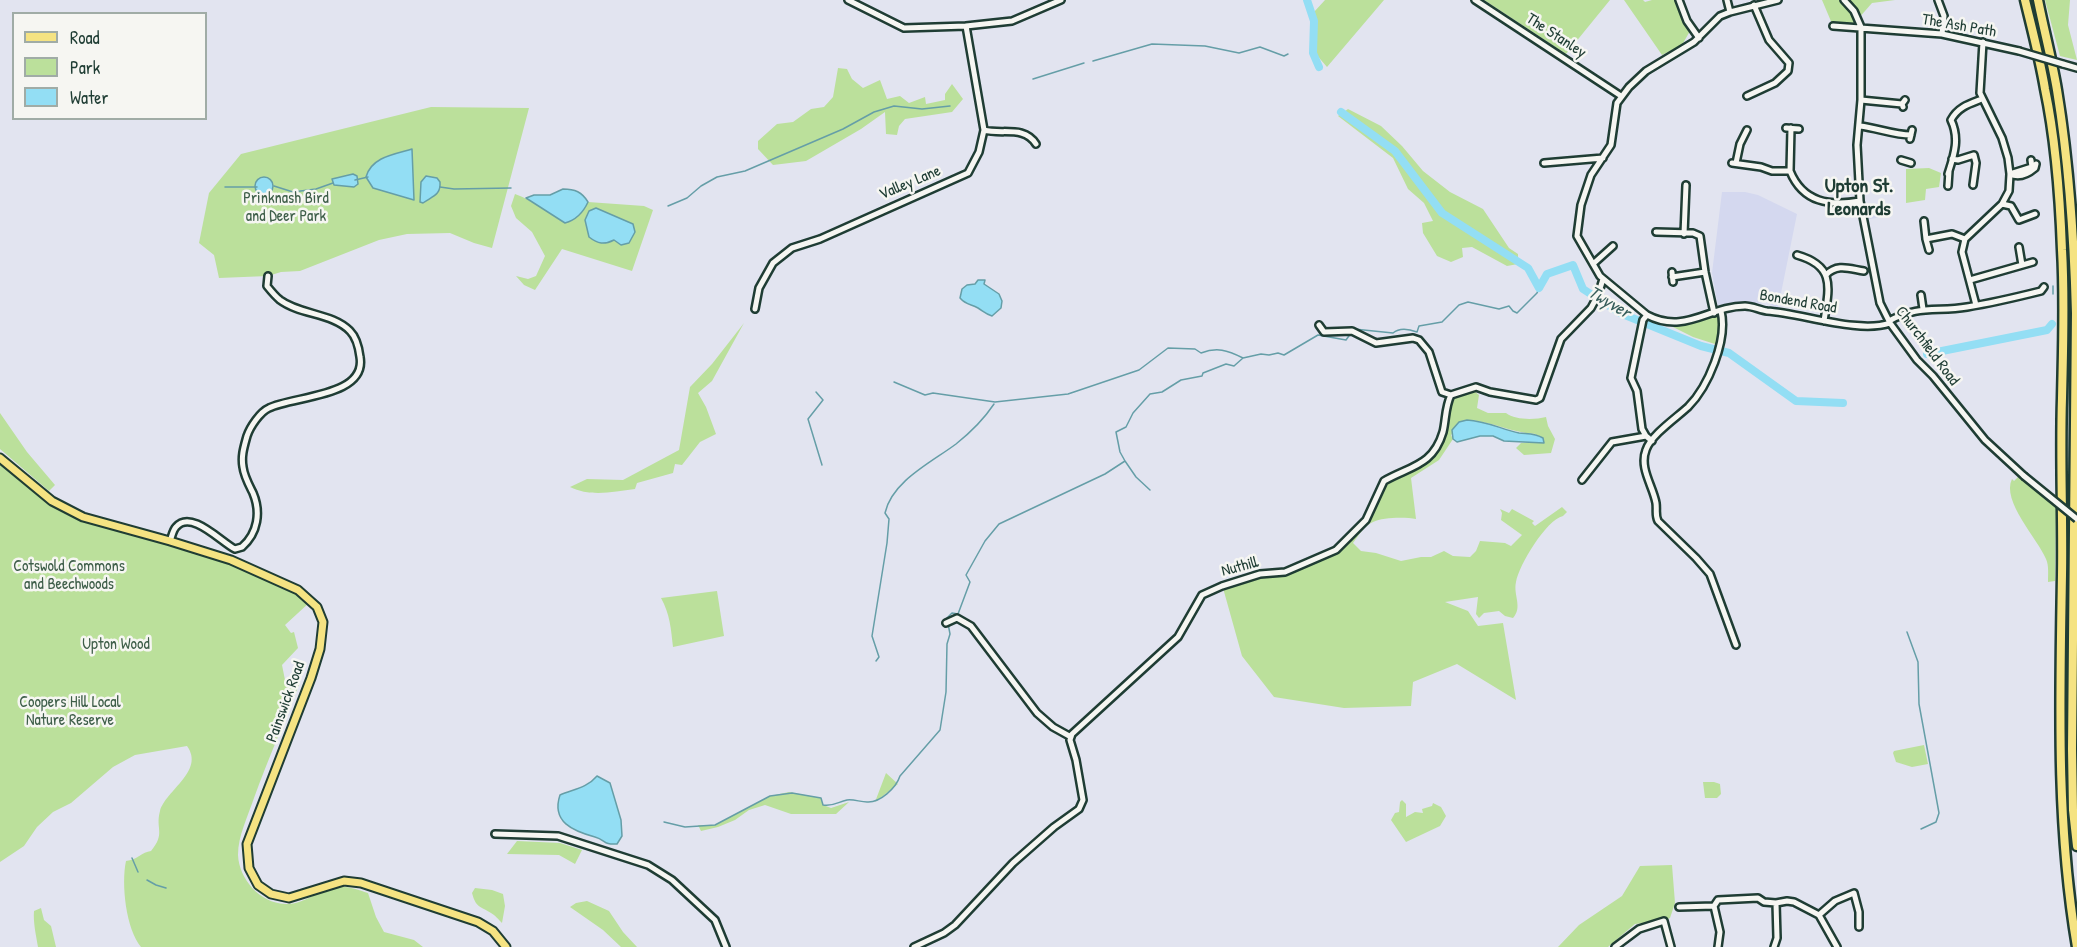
<!DOCTYPE html>
<style>
body{margin:0}
#map{position:relative;width:2077px;height:947px;overflow:hidden;background:#e2e4f0;font-family:"Patrick Hand",sans-serif}
canvas{display:block}
.legend{position:absolute;left:12px;top:12px;width:195px;height:108px;box-sizing:border-box;background:#f6f6f2;border:2px solid #a0aca6;margin:0;padding:8px 10px;list-style:none;font-size:18px;color:#1f3d34}
.legend li{display:flex;align-items:center;gap:12px;height:30px}
.legend b{width:30px;border:2px solid #a0aca6}
</style>
<div id="map">
<canvas width="2077" height="947"></canvas>
<ul class="legend">
<li><b style="height:8px;background:#f5e382"></b>Road</li>
<li><b style="height:16px;background:#bbe09b"></b>Park</li>
<li><b style="height:16px;background:#93def4"></b>Water</li>
</ul>
</div>
<script>
const c = document.querySelector('canvas').getContext('2d');
c.lineJoin = 'round';
function fill(path, color) { c.fillStyle = color; c.fill(path, 'evenodd'); }
function strokePath(path, color, width, dash) { c.strokeStyle = color; c.lineWidth = width; c.lineCap = dash ? 'butt' : 'round'; c.setLineDash(dash || []); c.stroke(path); }
function drawText(font, color, halo, rows, align = 'center') {
  c.font = font + ' "Patrick Hand",sans-serif'; c.lineWidth = 5; c.setLineDash([]); c.textBaseline = 'middle'; c.strokeStyle = halo; c.fillStyle = color; for (const [text, x, y, turn = 0] of rows) {
    c.save(); c.translate(x, y); c.rotate((+turn || 0) * Math.PI / 180); c.textAlign = isNaN(turn) ? turn : align; if (halo) c.strokeText(text, 0, 0); c.fillText(text, 0, 0); c.restore();
  }
}
const built = new Path2D(`
 M1722,192H1745L1758,195L1797,214L1778,308L1764,301L1760,304L1745,301L1718,306L1712,273Z
 M1889,203L1890,216L1863,220L1861,205Z`);
const green = new Path2D(`
 M1325,0H1384L1327,67L1315,53L1314,12Z
 M1484,0H1610L1566,54Z
 M1624,0H1643L1645,2L1652,0H1676L1690,31L1682,45L1662,55Z
 M1822,0H1895L1872,3L1858,19L1861,27L1833,26Z
 M2045,0H2070L2068,25L2077,60L2060,56Z
 M838,68L847,69L852,79L863,88L880,80L887,99L900,96L909,103L925,97L926,104L945,100V94L952,84L963,99L952,112L905,119L899,126L897,135L886,134L885,112L861,129L806,161L773,165L758,149V141L777,124L793,122L811,109L824,107L833,97Z
 M431,107L529,108L492,248L474,243L450,233L407,234L379,240L300,271L281,272L268,276L219,278L214,255L199,243L209,193L241,154Z
 M1348,109L1381,126L1402,146L1423,171L1450,192L1483,209L1509,248L1518,254V264L1507,266L1472,247L1462,248L1463,257L1451,262L1437,256L1423,233L1422,223L1433,221L1424,203L1408,189L1393,158L1338,116Z
 M1929,168L1941,173L1939,187L1926,189L1925,200L1906,203V169Z
 M515,194C534,201 548,213 565,223C576,219 582,213 588,202L644,206L653,210L632,271L562,249L535,290L524,285L516,276L528,279L536,276L545,256L532,232L516,218L511,206Z
 M1721,311L1718,345L1693,337L1665,323Z
 M744,323L712,381L698,393L706,407L716,434L700,442L682,465L675,464L673,473L637,483L635,489C613,492 590,497 570,487L587,479L623,480L679,450L690,387L712,364Z
 M1473,390L1479,395L1477,408L1488,413H1506C1515,420 1534,420 1546,417L1548,426L1555,439L1551,453L1524,455L1516,448L1521,443L1537,442L1536,434C1512,433 1491,421 1467,420L1451,435L1453,439L1439,460L1411,478L1416,519C1406,517 1383,517 1373,522C1365,525 1358,536 1353,543L1361,551L1376,553L1401,561L1421,557H1431L1444,551L1453,556L1470,557L1476,551L1480,541L1505,543L1511,546L1522,535L1501,520L1502,513L1500,509L1509,513L1512,509L1534,521L1532,523L1535,526L1562,507L1567,512L1563,516C1546,520 1519,565 1516,582C1513,595 1523,607 1513,618L1505,616L1499,611L1484,613L1479,618L1476,614L1478,597L1445,602L1468,611L1478,626L1503,623L1516,700L1457,664L1413,682L1411,706L1344,708L1274,697L1242,656L1223,588L1336,550L1365,523L1374,510L1380,488C1396,475 1425,472 1436,453C1447,436 1444,414 1452,399Z
 M0,413L27,452L55,485L49,491L0,449Z
 M0,462C19,481 40,498 64,511C123,533 185,547 244,570C267,578 292,587 310,602L285,625L291,633L294,632L298,648L282,665L285,680L290,686L300,682C285,721 268,759 254,798C248,816 238,836 238,855C239,879 260,903 285,904C304,905 319,889 337,887C348,886 358,890 368,893L376,917L384,932L414,940L423,947H141C126,929 121,884 126,861C137,860 142,852 151,851C166,833 155,829 160,811C166,790 205,771 187,746L135,755L113,767L71,803L53,812L37,827L24,846L0,862Z
 M2019,476L2056,507L2055,581L2048,582C2048,575 2049,565 2046,559C2038,539 2001,501 2012,479L2014,481Z
 M717,591L724,636L673,647C671,629 670,614 661,598Z
 M1924,745L1928,764L1912,767L1896,762L1893,753L1894,751Z
 M886,773L898,784L875,802Z
 M1703,782H1714L1720,784L1721,794L1717,798H1705Z
 M789,792L821,798L823,805L831,808L849,802L836,814H791L765,805L749,810L735,820L718,827L701,831L698,825H715L770,796Z
 M1402,800L1406,804V817L1415,812L1423,813L1422,809L1432,806L1433,803L1441,807L1446,816L1440,826L1406,842L1391,820L1395,813L1399,812L1400,802Z
 M517,841L560,843L582,850L575,864L559,855L507,854Z
 M1672,865L1675,903L1670,918L1664,921L1635,924L1608,947H1558L1579,925L1622,896L1640,866Z
 M475,888L492,890L503,894L505,906L502,923C499,920 495,915 491,913C480,906 476,908 472,893Z
 M587,901L609,911L623,932L637,947H621L603,930L570,907L576,903Z
 M41,908L44,920L51,926L56,947H38C36,935 33,922 34,911Z`);
const water = new Path2D(`
 M412,149L414,200L373,188L366,177C371,157 395,154 412,149Z
 M353,174L357,176L358,184L354,187L334,185L332,179Z
 M426,176L437,178L440,182C441,195 433,196 423,203L420,202L421,182Z
 M255 186a9 9 0 1 1 18 0a9 9 0 1 1-18 0Z
 M563,189C575,189 582,192 588,202C583,213 576,220 565,223L526,198L534,195H550Z
 M596,208L633,224L635,232L629,243L621,245L614,240C604,245 598,244 589,237L585,220L589,211Z
 M978,280H985L984,284L999,294L1002,301L1001,308L992,316C986,314 983,311 978,308C971,304 966,305 960,298L962,289L967,285L975,284Z
 M1467,420C1486,421 1501,429 1519,433C1528,434 1535,433 1543,438L1544,443L1504,441L1493,436H1480L1457,442L1453,439L1452,430L1459,422Z
 M597,776L610,783L621,820L622,836L617,844C603,845 606,840 595,837C573,831 551,822 560,795C574,789 587,788 597,776Z`);
const stream = new Path2D(`
 M1093,61L1152,44L1205,46L1239,53L1260,47L1284,56L1288,54
 M1033,79L1084,63
 M355,180L368,177
 M274,186L293,192L316,189L333,183
 M225,187H257
 M440,187L454,189L511,188
 M668,206L687,198L701,186L717,177L745,171L843,129L874,112L894,106L922,109L950,106
 M2053,286V294
 M1354,329L1393,333C1400,327 1409,329 1417,332L1419,326L1442,322L1459,305L1468,302L1499,309L1509,306L1513,311L1517,313L1537,293L1539,288
 M894,382L925,395L933,393L995,402L1068,394L1139,370L1168,348L1195,349L1201,353C1217,347 1227,350 1243,358
 M816,392L823,400L808,419L822,465
 M1125,461L1136,477L1150,490
 M1907,632L1918,662L1919,704L1939,813L1936,822L1921,829
 M876,661L879,657L872,636L887,543L889,519L885,513C892,481 932,462 956,444C971,432 984,419 994,404
 M664,822L685,827L715,825L770,796L792,793L821,798L823,805C832,807 838,802 847,800C854,799 860,802 867,802C880,803 896,788 900,776L940,730L946,692L947,644L950,634L947,618L952,613L958,614L970,582L966,575L985,541L999,524L1105,474L1125,461L1120,452L1116,432L1126,427L1133,413L1150,394L1162,392L1181,380L1202,376L1203,373L1226,364L1234,366L1243,358L1261,354L1269,355L1278,353L1284,355L1318,335L1346,340L1351,333
 M132,858L138,872
 M147,880L156,885L166,888`);
const river = new Path2D(`
 M1307,0L1314,21L1313,53L1319,67
 M1341,112L1395,151L1442,213L1528,268L1539,288L1547,274L1573,265L1583,289L1620,313L1701,346L1729,353L1796,401L1843,403
 M1927,354L2047,330L2052,324`);
const minor = new Path2D(`
 M848,0L904,28L966,26L1012,21L1061,0
 M1475,0L1621,96
 M1679,0L1687,21L1699,38
 M1727,0L1730,12
 M1778,0L1730,12L1720,16L1694,42L1646,71L1629,87L1617,103L1611,145L1591,175L1581,205L1577,236L1600,276L1647,315C1685,335 1709,306 1745,306C1752,306 1760,310 1767,311C1801,313 1859,334 1890,323
 M1844,0L1854,11L1861,27V100L1857,145L1860,201L1880,303L1890,323L1917,360L1933,376L1985,440L2024,476
 M1938,0L1944,16L1942,34
 M1833,26L1942,34L2019,51
 M2063,64L2077,68
 M1747,96L1775,83L1788,71L1789,63L1769,40L1754,5
 M1861,100L1902,104
 M1903,107L1902,104L1905,100
 M1860,126C1877,128 1894,135 1911,135
 M1786,128L1799,129
 M984,130C1002,135 1024,125 1036,144
 M1910,139L1912,130
 M1952,159L1958,160L1974,155L1976,163L1973,185
 M1901,160L1911,163
 M1544,163L1603,158
 M1732,163L1761,167L1772,171H1790C1803,203 1830,206 1860,201
 M1736,163L1740,144L1747,130
 M1790,171L1791,128
 M1948,174C1954,155 1960,139 1951,120C1958,107 1969,104 1982,99
 M2010,174C2019,178 2028,174 2035,168L2036,164
 M2010,174L2032,167L2031,160
 M1948,186L1949,171
 M2002,204L2011,206L2019,220L2035,214
 M1924,221L1926,239L1952,234L1965,239
 M1656,232L1693,233L1700,236L1705,272L1714,313
 M1684,234L1686,185
 M1926,239L1929,250
 M2019,247L2022,265
 M1797,255C1836,266 1829,288 1824,321
 M1593,264L1613,246
 M1672,272L1673,282
 M1826,275C1837,263 1850,269 1864,271
 M1672,277L1705,272
 M1970,280L2033,262
 M1921,295L1923,309
 M1976,305L1962,252L1965,239L2002,204L2009,191L2010,174L2008,158L2002,138L1980,93L1983,42
 M755,309L759,288L773,263L792,248L820,239L968,173L979,152L984,130L966,26
 M1721,311C1728,340 1708,387 1688,407C1676,418 1651,435 1646,450C1639,468 1653,486 1656,503C1657,510 1655,515 1658,521L1696,558L1710,574L1736,645
 M1647,315L1643,320L1631,378L1637,391L1642,429L1646,436L1652,441
 M1889,321C1918,305 1937,312 1967,307C1992,303 2017,297 2041,291L2044,287
 M1319,325L1324,332L1352,331L1376,343L1413,338L1419,340L1429,352L1442,392L1451,395
 M1582,480L1612,442L1646,436
 M170,541C172,536 173,530 176,527C191,509 221,542 235,549L242,547C258,533 261,512 253,493C249,485 244,476 243,467C241,456 244,447 247,436C250,427 260,412 269,408C293,396 367,397 360,357C359,349 356,337 350,331C333,313 300,315 280,300C275,296 271,291 267,286L268,276
 M946,623L957,618L971,626L1037,713L1053,727L1071,737
 M495,834L558,836L648,865L672,880L715,920L726,947
 M1714,906L1720,932L1718,947
 M1679,907L1714,906L1718,900L1758,898L1764,902L1776,903L1787,901L1794,902L1819,915
 M914,947L944,933L955,925L1013,863L1054,827L1079,809L1083,800L1076,760L1070,740L1072,734L1178,637L1202,595L1222,586L1260,574L1285,572L1336,550L1366,520L1384,481C1410,466 1433,466 1443,432C1446,420 1445,407 1451,395L1476,387L1490,392L1536,400L1540,398L1561,339L1591,308L1598,295L1603,279
 M1615,947L1639,929L1664,921L1671,947
 M1774,947L1777,938L1776,903
 M1837,947L1819,915L1835,901L1854,893L1859,912V927`);
const major = new Path2D(`
 M0,458L52,501L83,517L170,541L231,560L298,590L317,607L323,622L320,649L311,678L247,844L249,868L258,885L271,894L289,898L344,881L361,883L478,922L493,931L506,947`);
const highway = new Path2D(`
 M2025,0C2032,29 2040,59 2045,89C2056,141 2060,196 2062,250C2065,300 2063,349 2062,398C2060,457 2063,516 2062,575C2060,699 2056,824 2077,947
 M2038,0C2044,30 2052,60 2057,90C2069,163 2074,238 2076,313L2072,749L2073,810L2077,846`);
const minorBridge = new Path2D(`
 M2019,51L2063,64
 M2024,476L2077,519`);
const streetNames = [
 ["The Ash Path",1959,26,10],
 ["The Stanley",1556,36,33],
 ["Valley Lane",910,183,-23],
 ["Bondend Road",1798,302,10],
 ["Churchfield Road",1927,346,53],
 ["Nuthill",1240,567,-15],
 ["Painswick Road",286,702,-70]
];
const parkNames = [
 ["Prinknash Bird",286,199],
 ["and Deer Park",286,217],
 ["Cotswold Commons",69,567],
 ["and Beechwoods",69,585],
 ["Upton Wood",116,645],
 ["Coopers Hill Local",70,703],
 ["Nature Reserve",70,721]
];
const waterNames = [
 ["Twyver",1609,303,31]
];
const quarterNames = [
 ["Upton St.",1859,187],
 ["Leonards",1859,210]
];
fill(built, '#d4d8ef');
fill(green, '#bbe09b');
fill(water, '#93def4');
strokePath(water, '#659ea7', 1.5);
strokePath(stream, '#659ea7', 1.5);
strokePath(river, '#93def4', 8);
strokePath(minor, '#1f3d34', 10);
strokePath(major, '#1f3d34', 11);
strokePath(highway, '#1f3d34', 13);
strokePath(minor, '#f6f6f2', 5);
strokePath(major, '#f5e382', 7);
strokePath(highway, '#f5e382', 8);
strokePath(minorBridge, '#1f3d34', 10, []);
strokePath(minorBridge, '#f6f6f2', 5);
drawText('16px', '#1f3d34', '#f6f6f2', streetNames);
drawText('16px', '#3e5e49', '#f6f6f2', parkNames);
drawText('italic 18px', '#365d5a', '#f6f6f2', waterNames);
drawText('bold 20px', '#1f3d34', '#f6f6f2', quarterNames);
</script>
